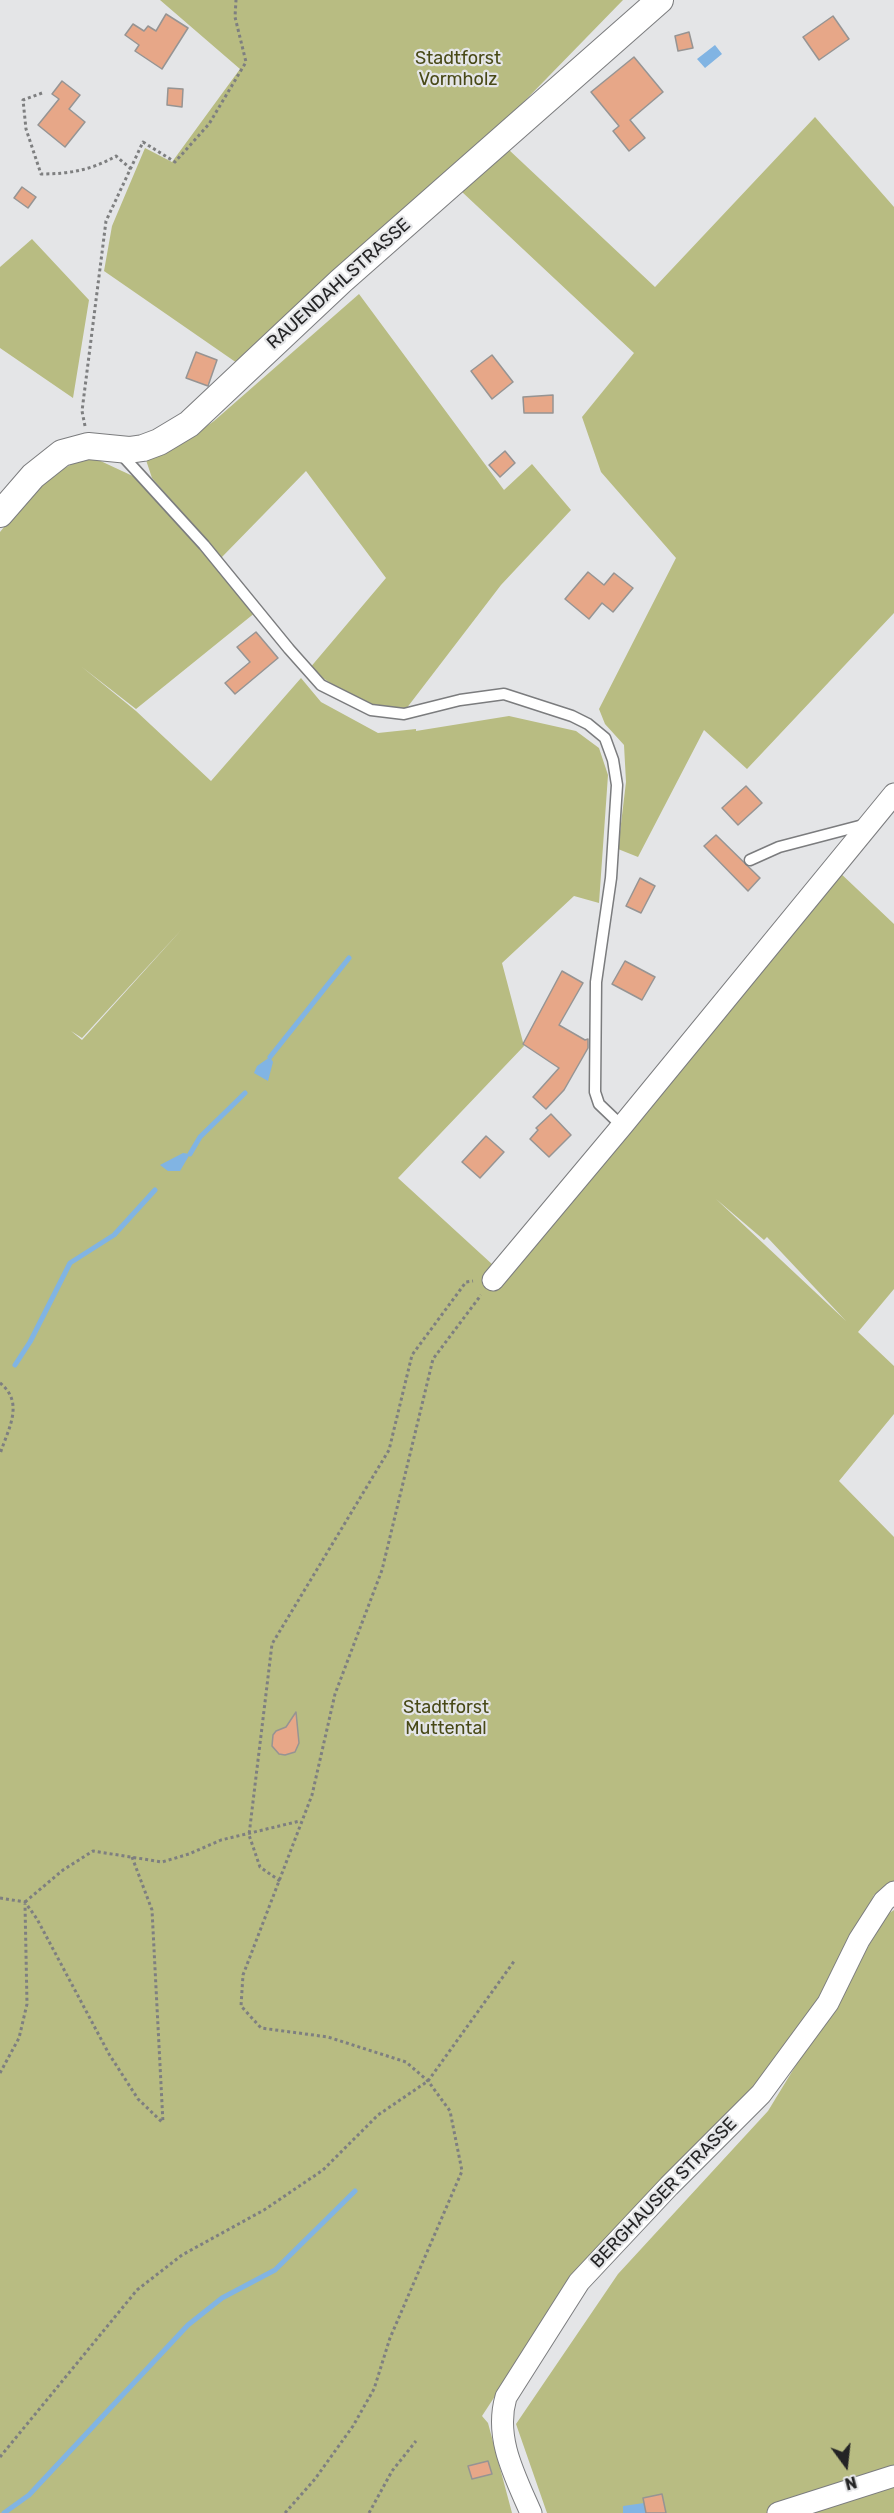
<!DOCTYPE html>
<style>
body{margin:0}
#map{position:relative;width:894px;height:2513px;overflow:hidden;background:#e4e5e7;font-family:Rubik,sans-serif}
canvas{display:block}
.north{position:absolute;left:816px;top:2435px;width:60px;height:60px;-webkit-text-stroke:4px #e4e5e7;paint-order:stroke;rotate:165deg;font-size:16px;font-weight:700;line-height:24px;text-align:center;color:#242425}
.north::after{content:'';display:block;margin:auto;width:21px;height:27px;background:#242425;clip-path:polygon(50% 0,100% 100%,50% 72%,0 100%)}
</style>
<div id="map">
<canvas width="894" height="2513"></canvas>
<div class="north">N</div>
</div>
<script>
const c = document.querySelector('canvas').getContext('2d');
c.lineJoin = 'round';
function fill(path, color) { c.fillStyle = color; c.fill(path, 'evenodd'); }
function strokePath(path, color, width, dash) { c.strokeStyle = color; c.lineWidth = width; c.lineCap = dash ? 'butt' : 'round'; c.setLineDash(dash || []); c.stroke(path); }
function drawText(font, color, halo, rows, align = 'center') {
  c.font = font + ' Rubik,sans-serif'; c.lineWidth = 4.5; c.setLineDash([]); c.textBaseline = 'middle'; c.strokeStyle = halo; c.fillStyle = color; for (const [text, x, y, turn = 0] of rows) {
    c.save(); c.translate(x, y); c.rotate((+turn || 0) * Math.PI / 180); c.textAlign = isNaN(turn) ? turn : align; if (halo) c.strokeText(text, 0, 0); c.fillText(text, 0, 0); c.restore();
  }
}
const green = new Path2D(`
 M160,0H623L510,116L237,363L104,271L112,226L145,148L172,162L240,69Z
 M815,117L894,207V613L747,769L704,730L638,857L618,849L626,782L624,745L605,724L599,709L676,558L601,472L582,417L634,353L461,191L508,149L655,287Z
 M32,239L89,300L73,398L0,348V267Z
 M359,294L504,490L532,464L571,510L501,585L406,709L378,714L309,669L386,578L306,471L221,558L152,478L146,460L181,444L214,421Z
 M92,457L137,478L256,612L136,709L82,667L136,711L211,781L301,678L321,702L378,733L416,729V731L509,716L576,731L599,748L608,775L599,903L574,896L502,963L524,1046L398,1178L505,1276L837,870L894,924V1289L858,1332L894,1366V1414L839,1481L894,1537V1881L874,1895L822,2002L753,2088L572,2278L482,2416L488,2423L512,2513H0V532C28,499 49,468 92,457ZM183,928L82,1040L71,1031L82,1038ZM716,1199L764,1240L767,1237L846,1321Z
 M894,1910V2513H547L516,2424L618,2274L768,2111L888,1914Z`);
const water = new Path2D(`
 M715,45L722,54L705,68L697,59Z
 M270,1057L273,1062L268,1081L254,1073L257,1066Z
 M183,1153L190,1154L180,1171H168L160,1165Z
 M644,2503L646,2513H623V2506Z`);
const stream = new Path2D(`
 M270,1057L349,958
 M190,1154L200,1137L245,1093
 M15,1365L30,1342L70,1263L114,1235L155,1190
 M4,2513L29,2495L188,2325L222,2298L275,2270L355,2191`);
const building = new Path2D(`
 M166,14L188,28L162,69L135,51L139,45L125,35L133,24L144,31L148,26L156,31Z
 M833,16L849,39L819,60L803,37Z
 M689,32L693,48L678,51L675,36Z
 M634,57L663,92L630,120L645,138L629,151L613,131L619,126L591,92Z
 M62,81L80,95L69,109L85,122L65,147L38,125L59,99L52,94Z
 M168,88L183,89L182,107L167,105Z
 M22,187L36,197L28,208L14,198Z
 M196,352L217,360L208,386L186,378Z
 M492,355L513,382L492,399L471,371Z
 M553,395V413H524L523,397Z
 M505,451L515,463L500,477L489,465Z
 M588,572L604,585L614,573L633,588L613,612L602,603L589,619L565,599Z
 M256,632L278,658L235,694L225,683L250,662L237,647Z
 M746,786L762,803L738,825L722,808Z
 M716,835L760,878L748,891L704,846Z
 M640,878L655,886L641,913L626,906Z
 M625,961L655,977L642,1000L612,984Z
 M562,971L583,983L559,1025L585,1040L588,1039V1048L564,1090L546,1109L533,1097L559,1068L523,1044Z
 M551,1114L571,1135L549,1157L530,1139L538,1130L536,1128Z
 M486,1136L504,1152L480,1178L462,1162Z
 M296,1712L299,1743L295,1752L285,1755L279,1754L272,1746L273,1735L276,1731L286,1727Z
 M488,2461L492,2474L472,2479L468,2466Z
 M662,2494L666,2513H646L643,2498Z`);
const path = new Path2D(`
 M42,93L23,100L26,129L41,174C69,174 92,170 116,156L131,169
 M85,426L82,411L106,221L143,142L175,162L209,124L246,62L235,17L236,0
 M0,1383C25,1403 8,1429 0,1454
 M132,1857L152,1910L163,2123
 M280,1881L260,1867L249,1835L272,1644L389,1450L412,1355L466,1282L473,1281
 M0,1898L25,1902L37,1919L109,2054L138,2099L163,2123
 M25,1902L63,1870L93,1851L162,1862L189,1854L221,1840L300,1821
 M0,2073L19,2038L27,2004L25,1904
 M0,2457L137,2290L182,2255L264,2210L323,2170L378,2115L428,2081L515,1960
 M285,2513L315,2479L353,2426L374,2389L390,2338L462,2171L450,2111L428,2081L406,2062L328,2037L261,2028L241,2006L243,1975L312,1795L335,1694L382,1570L433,1359L481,1295
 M369,2513L392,2471L416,2441`);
const service = new Path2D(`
 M121,454L204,545L289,649L321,685L371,710L404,714L460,700L504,694L572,716L588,724L605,738L613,760L617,785L611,878L596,982L595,1092L599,1104L622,1126
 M750,860L779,847L867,824`);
const minor = new Path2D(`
 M493,1280L622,1126L894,794
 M531,2513C515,2476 494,2438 506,2397L579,2282L669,2186L761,2094L828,2003L859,1940L884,1901L894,1892
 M778,2513L894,2476`);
const tertiary = new Path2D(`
 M0,514L33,476L62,453L88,446L129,450L143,448L159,442L189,424L341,281L660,0`);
const parkNames = [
 ["Stadtforst",458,59],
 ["Vormholz",458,80],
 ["Stadtforst",446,1708],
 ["Muttental",446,1729]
];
const streetNames = [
 ["RAUENDAHLSTRASSE",339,284,-42],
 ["BERGHAUSER STRASSE",664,2193,-46]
];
fill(green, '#b8bc82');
fill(water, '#81b4e3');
strokePath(stream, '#81b4e3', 5);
fill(building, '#e7a788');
strokePath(building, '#969493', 1.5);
strokePath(service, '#7b7c7e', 13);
strokePath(minor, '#7b7c7e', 23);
strokePath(tertiary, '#7b7c7e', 28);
strokePath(path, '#7e7f80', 3, [3, 3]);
strokePath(service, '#fff', 10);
strokePath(minor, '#fff', 21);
strokePath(tertiary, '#fff', 26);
drawText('18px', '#484917', '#e4e5e7', parkNames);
drawText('18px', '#242425', '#e4e5e7', streetNames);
</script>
